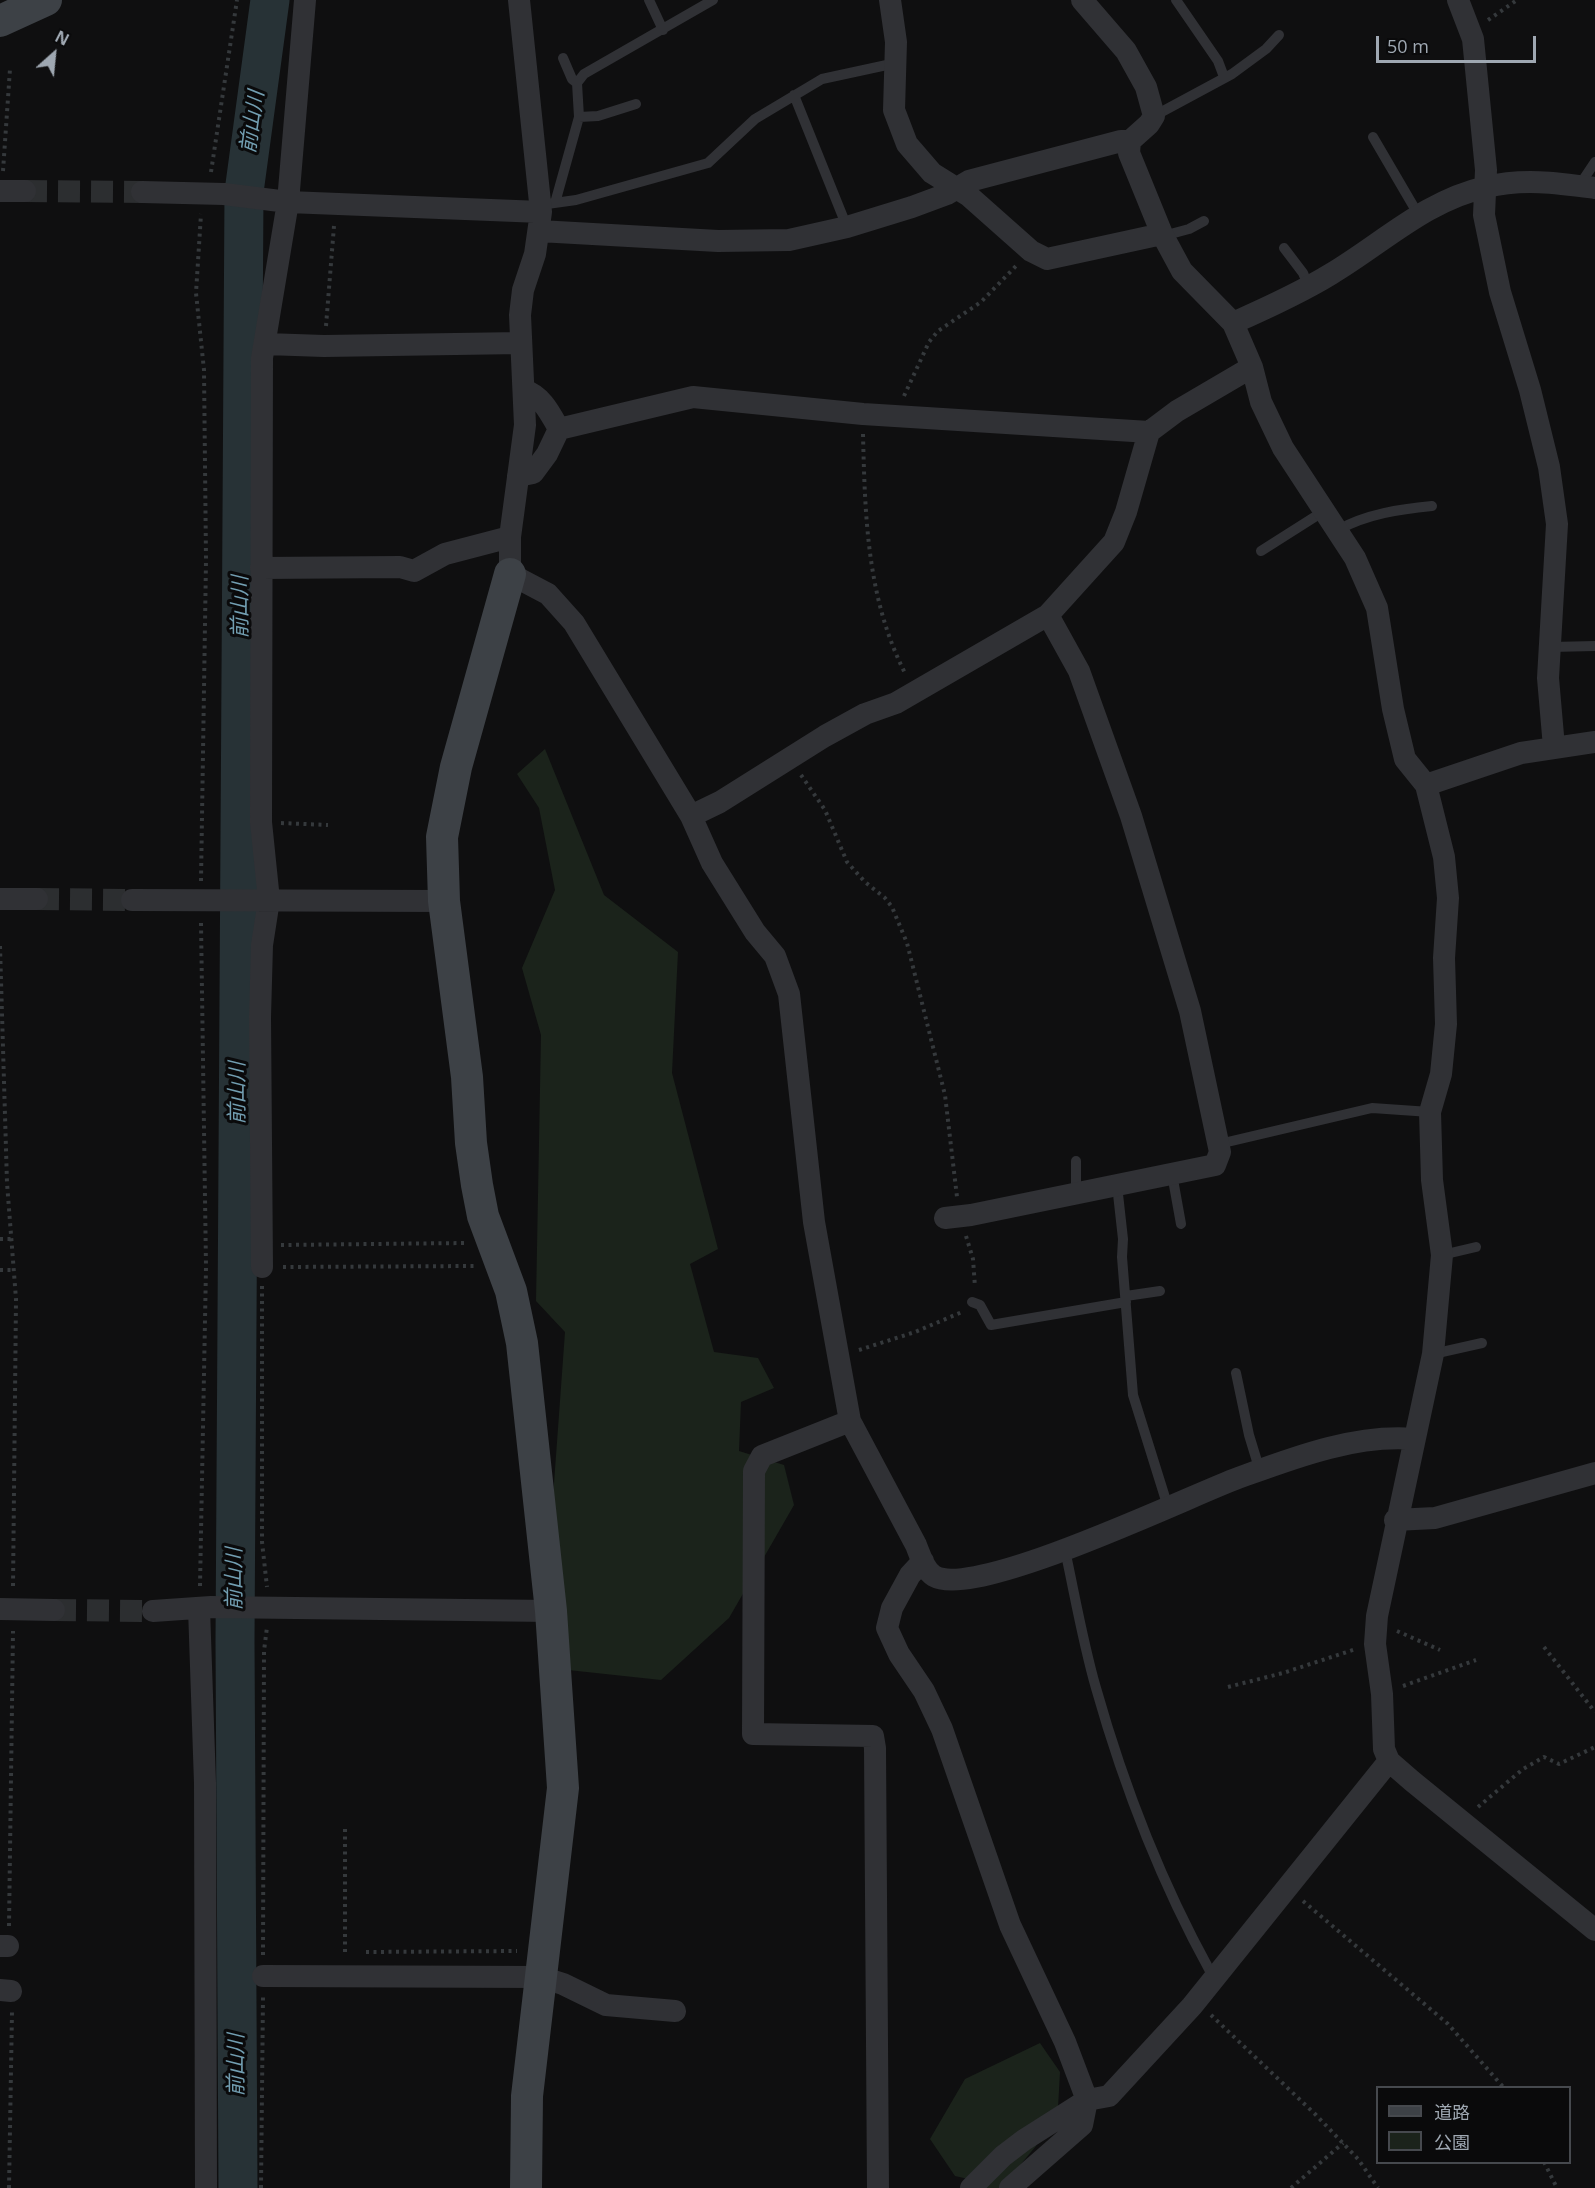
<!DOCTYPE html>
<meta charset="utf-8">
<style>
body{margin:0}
#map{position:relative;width:1595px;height:2188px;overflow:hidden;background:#0f0f10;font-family:"Open Sans","Noto Sans JP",sans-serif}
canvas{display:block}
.legend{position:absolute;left:1376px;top:2086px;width:195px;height:78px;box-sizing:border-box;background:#0a0a0b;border:2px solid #46494e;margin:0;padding:8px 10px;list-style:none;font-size:18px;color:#9fa8b2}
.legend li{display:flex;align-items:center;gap:12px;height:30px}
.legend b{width:30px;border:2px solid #46494e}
.north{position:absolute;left:24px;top:24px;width:60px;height:60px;-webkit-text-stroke:4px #0a0a0b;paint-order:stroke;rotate:27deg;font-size:16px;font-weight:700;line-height:24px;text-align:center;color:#9fa8b2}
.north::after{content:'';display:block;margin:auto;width:21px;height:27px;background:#9fa8b2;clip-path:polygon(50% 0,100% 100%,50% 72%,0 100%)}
.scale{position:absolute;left:1376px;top:36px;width:160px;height:27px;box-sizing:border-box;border:3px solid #9fa8b2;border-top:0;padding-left:8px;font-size:18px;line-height:21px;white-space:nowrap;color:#9fa8b2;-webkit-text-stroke:4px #0a0a0b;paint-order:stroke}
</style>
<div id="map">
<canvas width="1595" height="2188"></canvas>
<ul class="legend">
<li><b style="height:8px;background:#3d4146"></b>道路</li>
<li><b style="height:16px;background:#1b231b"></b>公園</li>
</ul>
<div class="north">N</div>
<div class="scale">50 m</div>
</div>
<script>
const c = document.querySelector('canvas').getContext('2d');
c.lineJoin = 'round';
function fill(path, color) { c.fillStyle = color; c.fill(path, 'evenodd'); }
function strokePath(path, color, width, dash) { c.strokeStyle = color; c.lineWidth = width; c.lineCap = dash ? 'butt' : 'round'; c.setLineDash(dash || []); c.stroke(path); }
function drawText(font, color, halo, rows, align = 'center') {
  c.font = font + ' "Open Sans","Noto Sans JP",sans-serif'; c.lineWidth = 6; c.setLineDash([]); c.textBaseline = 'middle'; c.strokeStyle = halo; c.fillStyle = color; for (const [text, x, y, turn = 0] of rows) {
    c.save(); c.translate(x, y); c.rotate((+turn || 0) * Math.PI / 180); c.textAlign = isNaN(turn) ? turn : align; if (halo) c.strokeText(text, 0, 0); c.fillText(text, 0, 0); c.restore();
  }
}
const green = new Path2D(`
 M545,749L604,895L678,952L672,1073L718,1249L690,1264L714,1352L758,1358L774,1388L741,1402L739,1451L784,1465L794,1505L729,1618L661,1680L568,1670L553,1497L565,1332L536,1301L541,1035L522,968L555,890L539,808L517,774Z
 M1040,2043L1060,2072L1058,2108L1036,2146L1001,2188H978L982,2182L955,2176L930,2139L965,2079Z`);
const river = new Path2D(`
 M238,2188L235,1641L244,192L270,0`);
const streetTunnel = new Path2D(`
 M25,191L142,192
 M37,899L132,900
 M54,1610L153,1611`);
const path = new Path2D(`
 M1488,20L1517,0
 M3,171L10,69
 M211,172L237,0
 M326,326L334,226
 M904,396L929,342L938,331L981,302L1016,266
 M863,434C865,517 867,600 906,675
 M801,775L825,810L847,862L865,882L885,898L892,907L907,943L945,1095L957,1197
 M281,823L328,825
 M201,881L206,560L204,370L196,293L201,214
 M0,946L7,1183L16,1299L13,1587
 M966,1236L973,1259L975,1287
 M0,1239H12
 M281,1245L465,1243
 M283,1267L474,1266
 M0,1270H14
 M262,1286V1542L267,1587
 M859,1350L915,1332L962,1312
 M200,1586L206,1267L201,922
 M1397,1631L1440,1650
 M1544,1647L1595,1712
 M1403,1686L1476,1660
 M1228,1687L1283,1673L1356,1649
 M1478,1807L1523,1769L1544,1757L1559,1764L1595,1747
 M345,1829V1953
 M1303,1901L1448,2024L1504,2088
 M9,1926L13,1631
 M366,1952L517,1951
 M263,1955L264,1651L267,1627
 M1211,2015L1316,2115L1358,2159L1378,2188
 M1544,2162L1557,2188
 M9,2188L12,2012
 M261,2188L263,1996
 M1291,2188L1343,2143`);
const lane = new Path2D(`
 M649,0L663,30
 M1176,0L1218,61L1224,77
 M563,58L572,79L577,83
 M794,95L847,227
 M1154,116L1232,74L1266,49L1279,35
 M579,117L598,116L636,104
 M1373,137L1418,214
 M1579,186L1595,162
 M555,203L579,117L577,83L584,74L713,0
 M540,205L576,200L708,163L755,119L822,79L896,63
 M1163,236L1189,229L1204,221
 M1284,248L1303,273L1309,287
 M1338,530C1366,514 1401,509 1432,506
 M1261,551L1324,511
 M1551,647L1595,646
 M1219,1144L1372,1108L1430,1112
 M1172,1174L1181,1224
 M1117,1185L1123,1239L1122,1257L1133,1395L1168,1507
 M1076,1193V1161
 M1442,1255L1476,1247
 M1126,1296L1160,1291
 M972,1302L980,1305L991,1325L1126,1302
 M1433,1354L1482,1343
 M1236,1373L1249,1435L1260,1471
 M1065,1550C1075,1596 1083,1643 1096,1688C1124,1787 1161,1882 1210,1971L1215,1975`);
const street = new Path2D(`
 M519,0L541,212L535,254L523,290L520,315L525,425L510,537V574L548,594L574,623L691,816L712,863L755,932L775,956L789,994L814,1222L850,1421L916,1545C920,1555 924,1570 934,1576C975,1600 1189,1496 1238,1478C1293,1458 1355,1434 1414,1439
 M890,0L896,42L894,110L907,144L932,173L969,196L1031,251L1047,259L1162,234
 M1082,0L1126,51L1146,87L1154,116L1149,124L1130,141L1129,153L1162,234L1182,271L1233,323L1252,367L1261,402L1283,448L1355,558L1377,608L1393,709L1405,759L1426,785L1444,857L1448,898L1444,958L1446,1024L1441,1074L1430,1112L1432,1180L1442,1255L1433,1354L1377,1616L1375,1644L1382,1694L1384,1749L1389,1761L1412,1781L1595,1930
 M1458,0L1473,39L1486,170L1484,215L1500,292L1530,390L1549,467L1557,524L1548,678L1554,747
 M0,191H25
 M142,192L224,194L288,202L541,212
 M539,231L718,241L789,240L847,227L912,207L947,194L969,181L1121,141H1130
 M1233,323C1267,308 1300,293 1331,274C1383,243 1425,201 1486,187C1523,178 1558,183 1595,188
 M266,344L324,346L521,343
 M524,390C542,396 550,413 559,429
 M518,476L533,473L547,454L559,429L693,397L863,414L1149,432L1177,411L1252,367
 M261,568L400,567L414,571L445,554L510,537
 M1426,785L1521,753L1595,742
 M691,816L720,802L825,736L865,714L896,703L1048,615
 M0,899H37
 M132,900L444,901
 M945,1218L971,1215L1215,1165L1220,1152L1190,1011L1131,816L1079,671L1048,615L1114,542L1126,512L1149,432
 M262,1267L260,1017L262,945L269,900L261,822L262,358L288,202L305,0
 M850,1421L762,1456L754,1471L753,1734L873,1736L875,1748L878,2188
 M1395,1520L1435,1518L1595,1473
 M923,1561L910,1575L892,1608L887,1628L899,1654L924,1691L942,1729L1010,1925L1065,2042L1087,2100L1082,2125L1010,2188
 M199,1608L205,1783L206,2188
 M0,1609L54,1610
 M153,1611L211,1607L551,1611
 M0,1946H8
 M263,1976L541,1977L563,1984L606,2005L675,2011
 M0,1990L11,1991
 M971,2188L1003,2156L1024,2140L1087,2100L1109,2096L1192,2006L1389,1761`);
const secondary = new Path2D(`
 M0,21L46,0
 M510,574L456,767L442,837L444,901L467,1077L471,1143L477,1185L483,1216L511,1291L522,1343L551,1611L563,1788L527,2096L526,2188`);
const waterNames = [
 ["前山川",253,122,-82],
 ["前山川",241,607,-90],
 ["前山川",238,1093,-90],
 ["前山川",235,1579,-90],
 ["前山川",237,2065,-90]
];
fill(green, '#1b231b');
strokePath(river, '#273236', 39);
strokePath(streetTunnel, '#2c2e30', 22, [22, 11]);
strokePath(path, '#35393c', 4, [3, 4.5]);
strokePath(lane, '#303135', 10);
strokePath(street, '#303135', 22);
strokePath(secondary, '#3d4146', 32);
drawText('italic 21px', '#729eb1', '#0a0a0b', waterNames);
</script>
